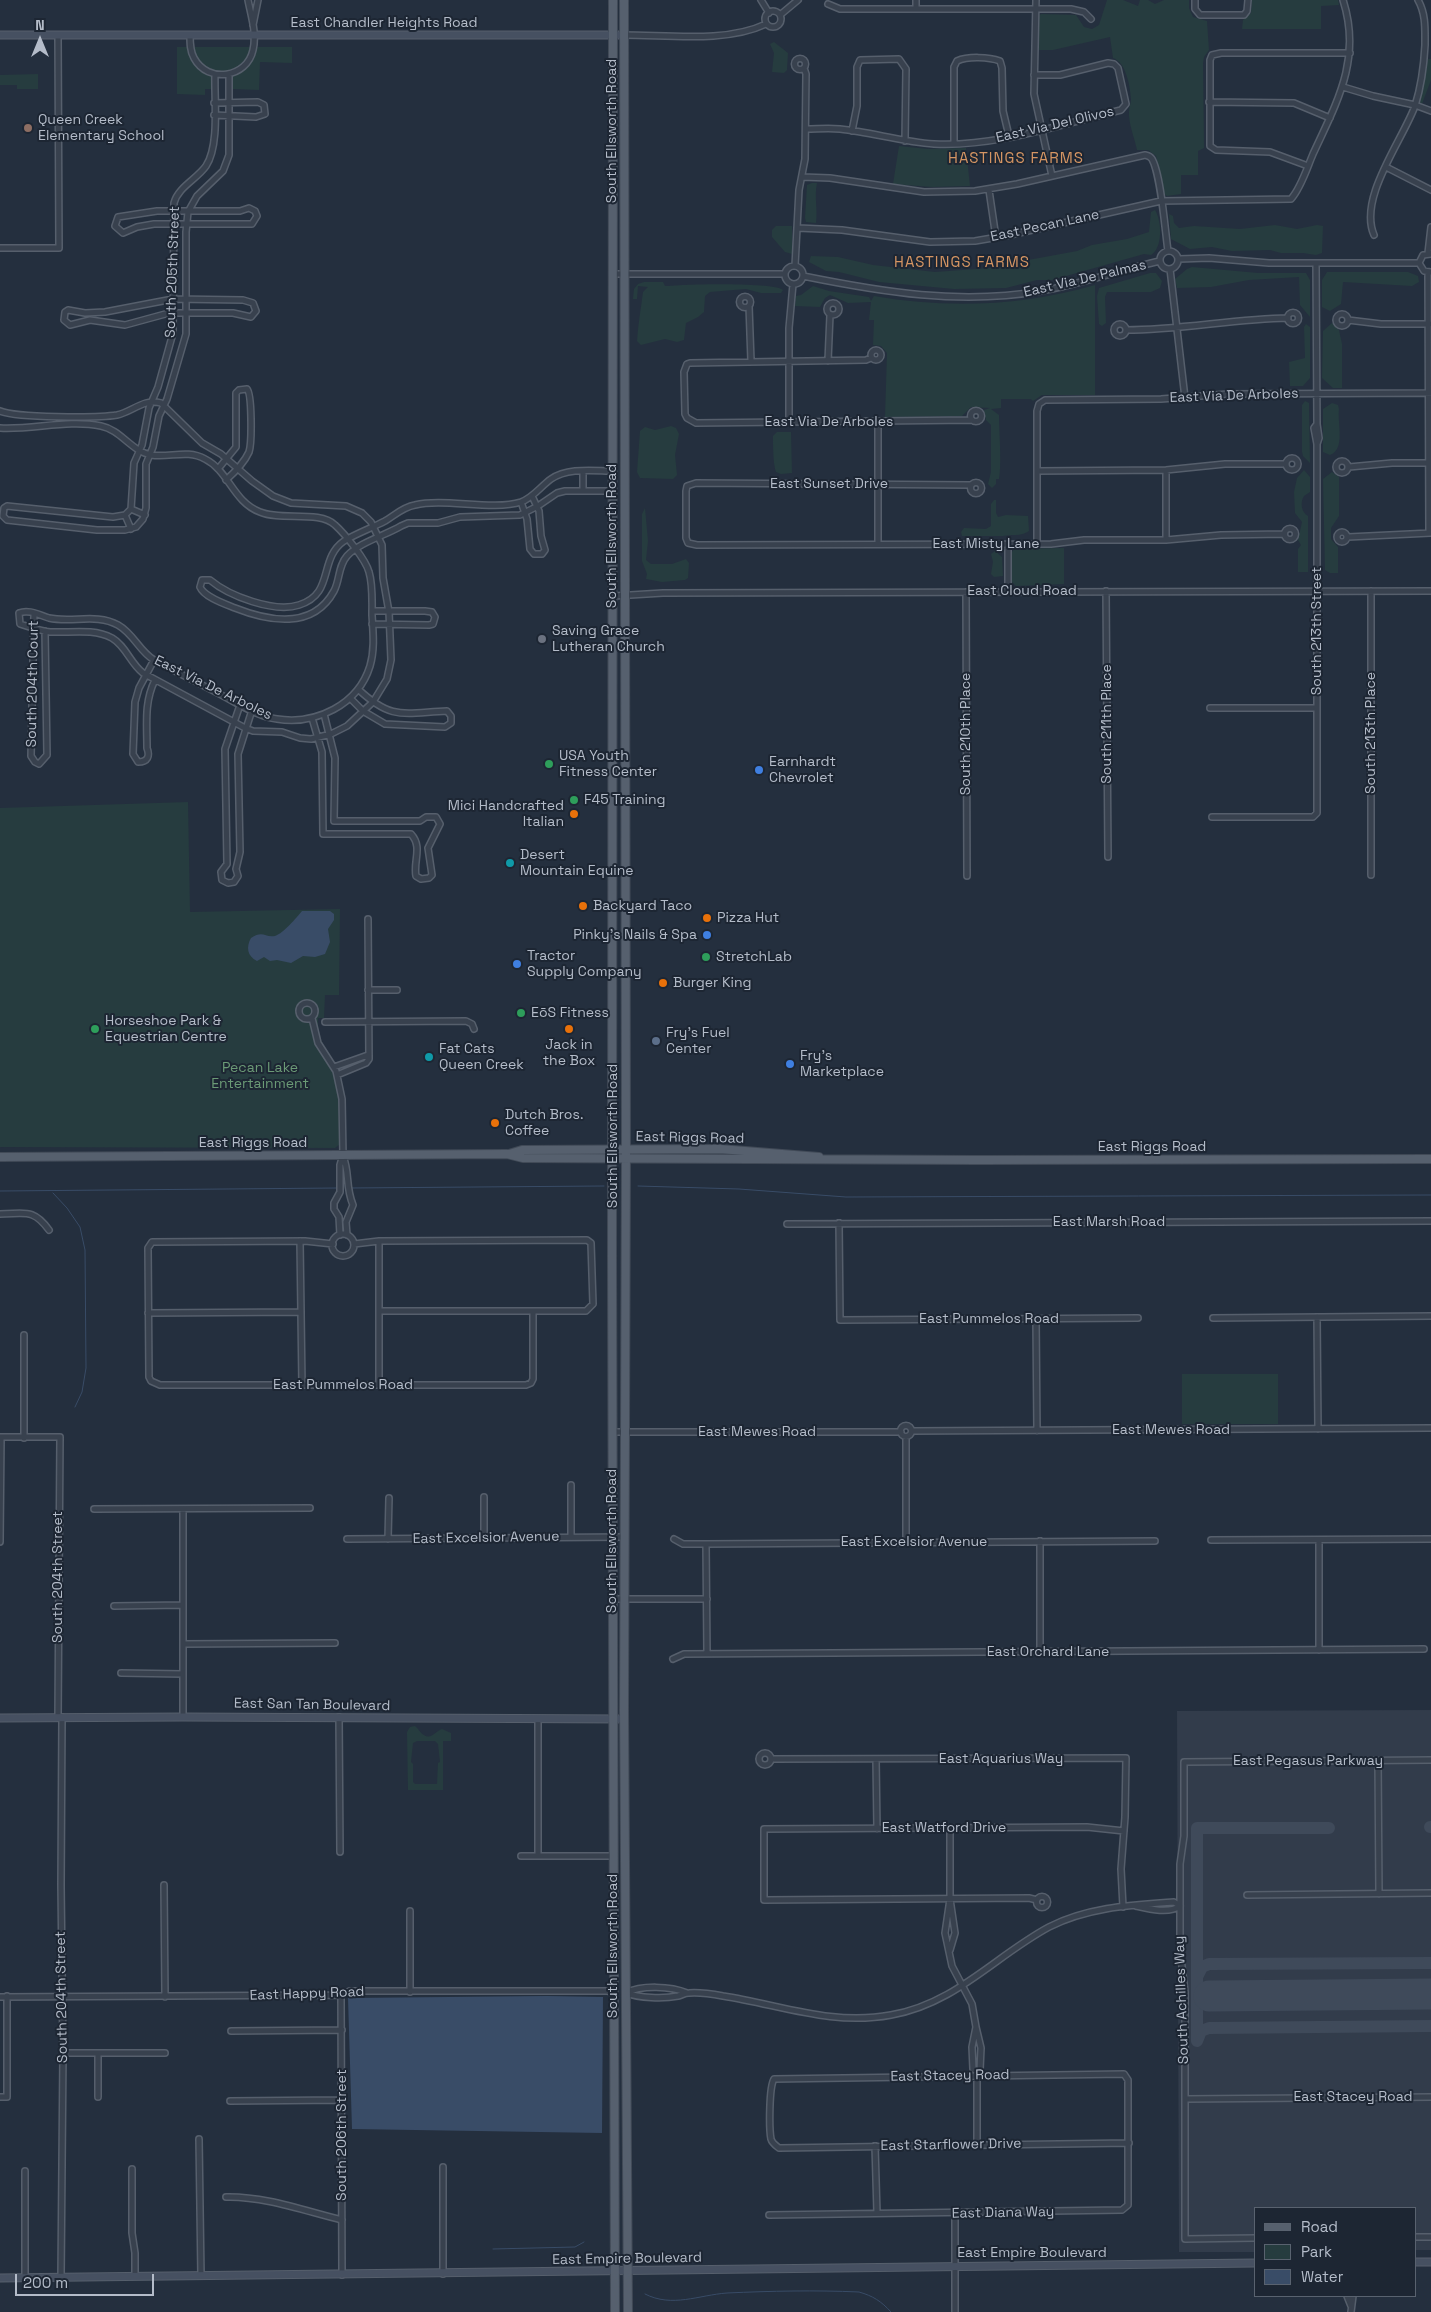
<!DOCTYPE html>
<meta charset="utf-8">
<style>
body{margin:0}
#map{position:relative;width:1431px;height:2312px;overflow:hidden;background:#242f3e;font-family:"Space Grotesk",sans-serif}
canvas{display:block}
.legend{position:absolute;left:1254px;top:2207px;width:162px;height:90px;box-sizing:border-box;background:#1d2633;border:1px solid #59626f;margin:0;padding:6px 9px;list-style:none;font-size:15px;color:#b4bcc9}
.legend li{display:flex;align-items:center;gap:10px;height:25px}
.legend b{width:25px;border:1px solid #59626f}
.north{position:absolute;left:15px;top:15px;width:50px;height:50px;-webkit-text-stroke:4px #1d2633;paint-order:stroke;rotate:0deg;font-size:14px;font-weight:700;line-height:20px;text-align:center;color:#b4bcc9}
.north::after{content:'';display:block;margin:auto;width:18px;height:22px;background:#b4bcc9;clip-path:polygon(50% 0,100% 100%,50% 72%,0 100%)}
.scale{position:absolute;left:15px;top:2274px;width:139px;height:22px;box-sizing:border-box;border:2px solid #b4bcc9;border-top:0;padding-left:6px;font-size:15px;line-height:18px;white-space:nowrap;color:#b4bcc9;-webkit-text-stroke:4px #1d2633;paint-order:stroke}
</style>
<div id="map">
<canvas width="1431" height="2312"></canvas>
<ul class="legend">
<li><b style="height:6px;background:#56606e"></b>Road</li>
<li><b style="height:14px;background:#263c3f"></b>Park</li>
<li><b style="height:14px;background:#394c67"></b>Water</li>
</ul>
<div class="north">N</div>
<div class="scale">200 m</div>
</div>
<script>
const c = document.querySelector('canvas').getContext('2d');
c.lineJoin = 'round';
function fill(path, color) { c.fillStyle = color; c.fill(path, 'evenodd'); }
function strokePath(path, color, width, dash) { c.strokeStyle = color; c.lineWidth = width; c.lineCap = dash ? 'butt' : 'round'; c.setLineDash(dash || []); c.stroke(path); }
function drawText(font, color, halo, rows, align = 'center') {
  c.font = font + ' "Space Grotesk",sans-serif'; c.lineWidth = 4; c.setLineDash([]); c.textBaseline = 'middle'; c.strokeStyle = halo; c.fillStyle = color; for (const [text, x, y, turn = 0] of rows) {
    c.save(); c.translate(x, y); c.rotate((+turn || 0) * Math.PI / 180); c.textAlign = isNaN(turn) ? turn : align; if (halo) c.strokeText(text, 0, 0); c.fillText(text, 0, 0); c.restore();
  }
}
const airport = new Path2D(`
 M1431,1710V2250H1415V2208H1255V2252H1179L1177,1711Z`);
const green = new Path2D(`
 M1107,0H1123L1138,6L1140,0H1148L1155,4L1164,0H1189V8L1193,17L1207,21L1209,50L1204,57L1203,63L1204,148L1198,151V175H1181V194L1167,196L1164,194L1156,156L1148,150H1137C1135,139 1128,123 1129,111C1129,107 1131,104 1131,99C1130,86 1126,62 1113,58L1110,37L1053,50H1039V16L1041,14L1076,15L1084,27L1092,29L1099,25Z
 M1252,0H1338L1339,5L1321,6V29H1242L1243,20L1251,13Z
 M774,42L788,53L787,70L784,73L772,72L774,53L770,44Z
 M177,47H292V63L260,62L259,90L232,89V77H212L211,89H205V95L177,94Z
 M1428,59H1431V80L1422,104L1419,102Z
 M38,74V89H17V85H0V75Z
 M899,146L928,149L966,148L970,186L932,187L893,184Z
 M812,183H817C814,197 818,209 816,223L806,222L805,218L807,185Z
 M1155,210C1162,221 1163,248 1151,255L1144,254L1052,280H1037L1006,288L954,289L879,282L839,272L826,271L809,262L811,256L838,257L873,265L935,272L989,268L1009,266L1028,260L1077,251L1092,245L1127,239L1149,232L1151,212Z
 M1169,214L1173,216L1174,223L1179,228L1194,226L1240,229L1275,225L1297,229L1317,225L1323,226L1322,253L1316,255L1303,253H1281L1270,250L1232,251L1212,247L1190,249L1171,239Z
 M776,226H792V254L785,252L772,237V230Z
 M1192,267L1258,273H1306L1310,280V317L1300,305L1299,277L1249,280L1211,287L1177,288L1175,279L1187,269Z
 M1327,272H1408L1418,276L1419,282L1412,286L1343,282L1341,304L1330,311L1322,307V280Z
 M1150,273H1156L1162,281L1160,288L1151,292H1107L1105,297L1106,323L1102,326L1099,324L1097,296L1099,288Z
 M644,282H663L665,286H669C684,284 775,282 783,290L781,293H761L746,289L710,292L705,296L704,312L698,317L686,323L684,340L677,342L665,339L641,345L637,341C638,324 641,308 643,292L648,287L638,286L637,299H633L634,289L638,284Z
 M1095,285V395H1042L1033,401L1031,399H1001V408L991,409L999,415C999,432 1002,465 999,479H996V484L992,488L988,484L991,472V425L986,420L984,410L990,408L971,407L962,416L885,417L887,353L881,346L873,345L874,320H869L871,302L848,303L830,295L825,298L820,307L795,306L796,296L801,295L813,286L829,291L869,297L871,301L874,296C948,309 1022,306 1095,285Z
 M1332,323L1339,330L1342,344V388H1333L1322,378L1323,331Z
 M1306,324L1310,327V378L1303,386H1290L1289,362L1305,358L1304,327Z
 M1305,401L1309,403V409L1310,463L1303,456L1302,452V405Z
 M1332,403L1338,405L1339,409C1337,423 1346,449 1330,455L1323,452V409Z
 M671,426L676,428L679,434L675,455L677,475L673,479L640,478L637,472L640,431L645,427L655,430Z
 M777,432H791L792,473L781,474L776,472C773,464 773,445 773,436Z
 M1304,470L1310,477V492L1304,496C1300,502 1301,512 1308,516V572H1298V549L1301,545L1298,540L1302,522L1295,513L1294,492L1297,478Z
 M1332,472L1339,477V516L1331,528V539L1338,547V573H1330L1325,570L1323,479Z
 M994,500H996V513L998,517L1006,515L1028,516L1029,531C1021,537 1011,534 1003,536H962L961,532L964,528L986,529L991,526V504Z
 M645,508L648,541L646,560L651,564H672L686,559L689,563L688,578L685,580L662,582L646,579L647,574L642,561V514Z
 M1064,548V584L1016,586L1012,582V552L1014,549Z
 M995,551L1002,557L1003,576L994,577L991,574L993,562L991,554Z
 M188,802L190,912L340,909L339,995H325L324,1018H318C317,1046 335,1060 343,1085L337,1087L339,1104V1145L335,1148L0,1147V808Z
 M1182,1374H1278V1424H1182Z
 M415,1726C419,1729 420,1733 424,1735C431,1740 436,1731 442,1729L451,1733V1741H443V1790H408L407,1732L410,1727ZM417,1741H435L438,1744L440,1762L438,1763L437,1784H415L413,1782V1764L411,1762L413,1743Z`);
const water = new Path2D(`
 M302,911H330L334,914V920L328,929L330,942L325,954L315,957L303,956L291,963L277,960L270,961L264,957L257,961C247,956 246,947 251,938C263,930 265,938 275,936C284,933 296,918 302,911Z
 M547,1996L603,1997L602,2133L352,2129L348,1998Z`);
const stream = new Path2D(`
 M638,1186L739,1189L846,1197L1431,1195
 M350,1188L604,1186
 M0,1191L338,1188
 M53,1193L67,1208L80,1227L85,1250L86,1368L82,1392L75,1407
 M493,2249L575,2247L584,2242
 M645,2294C672,2308 699,2295 727,2293C771,2291 815,2290 859,2292C873,2296 881,2301 891,2312`);
const taxiway = new Path2D(`
 M1430,1827H1431
 M1197,1977L1202,1967L1209,1964L1431,1963
 M1197,2041V1828H1329
 M1197,2041L1201,2031L1209,2028L1431,2026`);
const runway = new Path2D(`
 M1209,1996L1431,1994`);
const street = new Path2D(`
 M761,0L769,13
 M1036,0L1034,94L1052,176
 M1195,0V9L1200,15H1244L1247,11L1248,0
 M828,4L840,9H1071L1084,12L1091,19
 M916,9V0
 M765 19a8 8 0 1 1 16 0a8 8 0 1 1-16 0Z
 M780,15L798,0
 M253,25L258,0
 M190,35C190,43 190,51 194,58C208,84 247,78 253,50C257,33 251,16 248,0
 M624,35C669,35 726,43 766,24
 M794.5 64a5.5 5.5 0 1 1 11 0a5.5 5.5 0 1 1-11 0Z
 M215,74C214,98 220,145 206,166C197,179 178,187 174,203L173,333L158,387L149,408L142,445L134,463L131,509L125,515L113,517L7,506L4,508L3,516L7,520L97,530H125L136,527L143,519L146,508V464L153,447L159,416L167,399L186,334V232L188,212L197,196L223,171L229,155V74
 M1343,87L1373,96L1415,105L1431,111
 M1209,102L1294,103L1330,118
 M214,115L256,117L265,114L264,105L258,102L214,103
 M806,129C817,129 829,128 840,129C871,132 902,142 934,144C994,147 1055,126 1113,112L1121,110L1126,104L1118,68L1114,64L1108,63L1060,75H1034
 M852,131L857,106V67L860,60L899,59L906,69L905,141
 M954,144V67L957,61C968,56 989,57 1000,61L1002,68L1003,111L1009,136
 M1308,166L1270,152L1216,150L1210,146V60L1212,55L1221,53H1350
 M1386,167L1431,190
 M802,177L830,178L924,192L975,191L1017,184L1145,155C1149,156 1150,156 1152,159C1161,175 1165,230 1168,251
 M989,190L996,238
 M249,208L255,211L257,216L252,224H154L137,227L123,233L115,226L118,217L157,211H240Z
 M798,228L842,230L930,242L975,241L1010,235L1161,201L1291,199C1301,188 1307,168 1313,154C1337,102 1362,59 1343,0
 M1374,235C1358,198 1402,141 1415,106C1421,87 1424,65 1425,45C1425,29 1426,14 1418,0
 M0,248H59L58,35
 M1160 260a9 9 0 1 1 18 0a9 9 0 1 1-18 0Z
 M1428,253L1431,227
 M1179,259L1209,258L1269,263H1419
 M785 275a9 9 0 1 1 18 0a9 9 0 1 1-18 0Z
 M795,266L799,190L805,159L806,74L804,68
 M1170,269L1185,398
 M1428,272L1429,533
 M1431,272L1424,271L1419,263L1423,255L1431,254
 M613,274H784
 M803,276C882,292 960,305 1041,291C1081,284 1120,270 1160,261
 M739.5 302a5.5 5.5 0 1 1 11 0a5.5 5.5 0 1 1-11 0Z
 M173,299L243,300L253,303L256,311L251,317L233,313H169L125,325L90,320L70,325L64,320L65,312L68,310L85,313L105,312Z
 M827 309a6 6 0 1 1 12 0a6 6 0 1 1-12 0Z
 M749,306L751,361
 M1287.5 318a5.5 5.5 0 1 1 11 0a5.5 5.5 0 1 1-11 0Z
 M1336 320a6 6 0 1 1 12 0a6 6 0 1 1-12 0Z
 M1348,320L1381,324H1430
 M1114 330a6 6 0 1 1 12 0a6 6 0 1 1-12 0Z
 M1126,330C1180,330 1233,319 1288,318
 M871 355a5 5 0 1 1 10 0a5 5 0 1 1-10 0Z
 M871,358L866,360L690,363L687,364L684,372L685,414L687,418L696,423L972,420
 M828,361L830,315
 M970.5 416a5.5 5.5 0 1 1 11 0a5.5 5.5 0 1 1-11 0Z
 M0,411C16,418 98,418 117,415C132,412 144,398 161,403L202,443L221,454L252,481L273,496L291,503L346,506L362,513L371,522L382,545L383,578L389,612L391,660L387,679L373,702L347,726L331,734L311,739L300,738L282,732L253,731L245,728L143,673C130,663 126,646 112,638C93,628 70,633 50,632C41,631 29,627 20,624L19,613C29,609 39,615 49,618C72,623 97,613 118,625C134,634 139,651 154,660C178,673 203,685 227,698C242,706 259,717 277,719C316,725 358,705 370,666C375,649 373,632 372,615C372,602 373,585 369,572C366,560 345,534 335,525C320,510 281,521 260,512C233,502 229,471 205,459C187,449 170,458 151,455C131,451 121,430 101,426C68,419 33,430 0,428
 M789,422V328L793,284
 M1317,444L1319,438L1317,424
 M1286 464a6 6 0 1 1 12 0a6 6 0 1 1-12 0Z
 M1336 467a6 6 0 1 1 12 0a6 6 0 1 1-12 0Z
 M1349,467L1392,463H1431
 M218,469L236,447V393L239,390L247,389C252,394 252,443 249,452C244,463 235,472 226,480
 M1166,470V540
 M614,471C594,471 568,467 551,479C541,486 533,498 521,502C492,511 445,498 415,505C403,507 395,515 385,521C372,528 357,533 344,541C318,559 335,594 299,605C274,613 229,596 210,580H202L200,587C204,597 225,604 235,608C268,621 313,630 334,591C340,580 338,566 347,556C360,542 384,536 401,526L408,523H438L460,517L520,515L538,506L557,493L565,491H614
 M1037,471L1166,470L1225,464H1286
 M970.5 488a5.5 5.5 0 1 1 11 0a5.5 5.5 0 1 1-11 0Z
 M971,485L696,483L687,486L686,491V538L688,543L697,545L1051,544L1084,540H1166L1221,535L1284,534
 M583,491V472
 M521,502L527,519L530,549L534,554H542L545,550L541,536L539,511L532,496
 M131,509L145,515
 M125,515L131,529
 M1284.5 534a5.5 5.5 0 1 1 11 0a5.5 5.5 0 1 1-11 0Z
 M1337 537a5 5 0 1 1 10 0a5 5 0 1 1-10 0Z
 M1348,537L1431,533
 M878,544V422
 M1008,544V592
 M1037,544V411L1039,404L1045,400L1161,399L1228,394L1431,393
 M1106,591L1108,857
 M966,592L967,876
 M614,596L663,593L1431,591
 M372,611H425L432,612L435,617L433,624L429,625L372,624
 M34,613L31,756L35,762L39,764L47,755L45,631
 M154,660L139,688L135,702L133,754L138,762C148,762 150,756 147,748C147,724 144,702 155,680
 M350,698L363,711L385,724L445,727L451,723V716L447,711C404,713 392,721 358,689
 M240,705L225,749L227,864L221,872L222,880L228,883L234,882L238,876L236,869L240,852L238,754L252,710
 M1210,708H1316
 M312,718L322,752L323,834H411C423,847 413,861 416,876L421,879L429,878L432,875L428,848L440,824L436,817H426L420,821H334L335,758L324,714
 M1212,817H1313L1317,813V444L1314,428L1317,424L1316,263
 M1371,875V591
 M368,990H397
 M299 1011a8 8 0 1 1 16 0a8 8 0 1 1-16 0Z
 M312,1018L318,1043L336,1071L342,1099L343,1155L340,1165V1192L334,1203V1209L339,1217L340,1235
 M325,1022L466,1021L472,1024L474,1029
 M334,1067L368,1055
 M337,1075L366,1063L369,1059L368,919
 M343,1156C350,1173 345,1186 353,1205L346,1222L347,1235
 M0,1214C25,1214 33,1208 49,1230
 M839,1223L840,1320L1138,1318
 M787,1224L1431,1221
 M332 1245a11 11 0 1 1 22 0a11 11 0 1 1-22 0Z
 M300,1241L302,1385
 M379,1241V1385
 M333,1244L305,1241L152,1242L148,1248L149,1377L151,1381L160,1385H526L531,1383L533,1379V1312
 M354,1244L379,1241L587,1240L591,1243L593,1304L586,1311H379
 M148,1313L301,1312
 M1317,1317L1318,1429
 M1213,1318L1431,1316
 M1036,1319L1037,1431
 M24,1335V1438
 M900.5 1431a5.5 5.5 0 1 1 11 0a5.5 5.5 0 1 1-11 0Z
 M912,1431L1431,1428
 M613,1432H901
 M0,1437H60L58,1717
 M906,1437V1542
 M94,1509L310,1508
 M183,1509V1717
 M571,1537V1485
 M484,1538V1497
 M347,1539L625,1537
 M388,1539L389,1498
 M674,1539L683,1544H706L1155,1541
 M1211,1540L1431,1539
 M1319,1540V1650
 M1040,1541V1652
 M0,1542L1,1437
 M706,1544L707,1654
 M613,1599H707
 M114,1606L183,1605
 M183,1644L335,1643
 M673,1659L684,1654L1424,1649
 M121,1673L183,1674
 M339,1717L340,1852
 M538,1720V1856
 M759 1759a6 6 0 1 1 12 0a6 6 0 1 1-12 0Z
 M771,1759L1126,1758L1125,1817L1121,1869L1123,1907
 M876,1759L877,1829
 M1378,1761L1379,1894
 M950,1828V1899L945,1933L952,1966L972,2004L976,2027
 M521,1856H613
 M164,1885L165,1997
 M1247,1895L1431,1893
 M1036.5 1902a5.5 5.5 0 1 1 11 0a5.5 5.5 0 1 1-11 0Z
 M1037,1900L1029,1898L764,1900V1829L1087,1827L1124,1831
 M410,1911V1992
 M950,1950L955,1933L950,1899
 M626,1993C639,1998 663,1999 678,1996C682,1995 685,1993 689,1993C700,1992 712,1994 723,1996C781,2005 832,2026 891,2015C955,2004 995,1956 1049,1927C1088,1907 1132,1905 1174,1902L1180,1906C1169,1914 1149,1909 1136,1906
 M626,1993C641,1985 671,1986 687,1993
 M341,1995L342,2275
 M0,1997L341,1995L350,1991H607L614,1993
 M976,2027L981,2048L980,2070L977,2071L973,2069L972,2047Z
 M231,2031L342,2030
 M63,2053H165
 M98,2053V2097
 M0,2097H7V1996
 M1185,2099L1431,2097
 M230,2101L342,2100
 M199,2139L201,2276
 M977,2144V2074
 M875,2146L877,2213
 M443,2167V2274
 M132,2169V2233L135,2253V2276
 M226,2197C264,2196 305,2211 342,2220
 M955,2214V2312
 M769,2215L1122,2210L1128,2205V2080L1124,2074L774,2079C769,2087 769,2129 771,2139C772,2143 775,2145 779,2148L1129,2143
 M1415,2237H1431
 M1255,2238L1185,2239V1992L1180,1949V1864L1184,1836V1762L1431,1760
 M25,2277V2171
 M61,2277L63,2053L61,1885L62,1717
 M1347,2296L1351,2306
 M1351,2312L1353,2296`);
const secondary = new Path2D(`
 M0,35H624
 M0,1718L183,1717L624,1719
 M1415,2262H1431
 M0,2278L1255,2263`);
const primary = new Path2D(`
 M613,0L612,1256L615,2312
 M624,0L626,1150L624,1710L628,2312
 M509,1154L522,1150L720,1149L819,1157
 M0,1157L507,1154L523,1158C826,1161 1128,1160 1431,1159`);
const markers = [
 [28,128,5,"#8d6e63"],
 [542,639,5,"#6b7280"],
 [549,764,5,"#2e9e5b"],
 [759,770,5,"#3f7fe0"],
 [574,800,5,"#2e9e5b"],
 [574,814,5,"#e8710a"],
 [510,863,5,"#0f9aa8"],
 [583,906,5,"#e8710a"],
 [707,918,5,"#e8710a"],
 [707,935,5,"#3f7fe0"],
 [706,957,5,"#2e9e5b"],
 [517,964,5,"#3f7fe0"],
 [663,983,5,"#e8710a"],
 [521,1013,5,"#2e9e5b"],
 [95,1029,5,"#2e9e5b"],
 [569,1029,5,"#e8710a"],
 [656,1041,5,"#5c6f8a"],
 [429,1057,5,"#0f9aa8"],
 [790,1064,5,"#3f7fe0"],
 [495,1123,5,"#e8710a"]
];
const streetNames = [
 ["East Chandler Heights Road",384,23],
 ["East Via Del Olivos",1055,125,-13],
 ["South Ellsworth Road",612,131,-90],
 ["East Pecan Lane",1045,226,-12],
 ["South 205th Street",173,272,-88],
 ["East Via De Palmas",1085,279,-13],
 ["East Via De Arboles",1234,396,-2],
 ["East Via De Arboles",829,422],
 ["East Sunset Drive",829,484],
 ["South Ellsworth Road",612,536,-90],
 ["East Misty Lane",986,544],
 ["East Cloud Road",1022,591],
 ["South 213th Street",1317,631,-90],
 ["South 204th Court",33,684,-89],
 ["East Via De Arboles",213,688,26],
 ["South 211th Place",1107,724,-90],
 ["South 213th Place",1371,733,-90],
 ["South 210th Place",966,734,-90],
 ["South Ellsworth Road",613,1136,-90],
 ["East Riggs Road",690,1138,1],
 ["East Riggs Road",253,1143],
 ["East Riggs Road",1152,1147],
 ["East Marsh Road",1109,1222],
 ["East Pummelos Road",989,1319],
 ["East Pummelos Road",343,1385],
 ["East Mewes Road",1171,1430],
 ["East Mewes Road",757,1432],
 ["East Excelsior Avenue",486,1538,-1],
 ["South Ellsworth Road",612,1541,-90],
 ["East Excelsior Avenue",914,1542],
 ["South 204th Street",58,1577,-90],
 ["East Orchard Lane",1048,1652],
 ["East San Tan Boulevard",312,1705,1],
 ["East Aquarius Way",1001,1759],
 ["East Pegasus Parkway",1308,1761],
 ["East Watford Drive",944,1828],
 ["South Ellsworth Road",613,1946,-90],
 ["East Happy Road",307,1994,-2],
 ["South 204th Street",62,1997,-91],
 ["South Achilles Way",1182,2000,-92],
 ["East Stacey Road",950,2076,-1],
 ["East Stacey Road",1353,2097],
 ["South 206th Street",342,2135,-90],
 ["East Starflower Drive",951,2145,-1],
 ["East Diana Way",1003,2213,-1],
 ["East Empire Boulevard",1032,2253],
 ["East Empire Boulevard",627,2259,-1]
];
const poiNames = [
 ["Queen Creek",38,120],
 ["Elementary School",38,136],
 ["Saving Grace",552,631],
 ["Lutheran Church",552,647],
 ["USA Youth",559,756],
 ["Fitness Center",559,772],
 ["Earnhardt",769,762],
 ["Chevrolet",769,778],
 ["F45 Training",584,800],
 ["Mici Handcrafted",564,806,"right"],
 ["Italian",564,822,"right"],
 ["Desert",520,855],
 ["Mountain Equine",520,871],
 ["Backyard Taco",593,906],
 ["Pizza Hut",717,918],
 ["Pinky's Nails & Spa",697,935,"right"],
 ["Tractor",527,956],
 ["Supply Company",527,972],
 ["StretchLab",716,957],
 ["Burger King",673,983],
 ["EōS Fitness",531,1013],
 ["Horseshoe Park &",105,1021],
 ["Equestrian Centre",105,1037],
 ["Fry's Fuel",666,1033],
 ["Center",666,1049],
 ["Jack in",569,1045,"center"],
 ["the Box",569,1061,"center"],
 ["Fat Cats",439,1049],
 ["Queen Creek",439,1065],
 ["Fry's",800,1056],
 ["Marketplace",800,1072],
 ["Dutch Bros.",505,1115],
 ["Coffee",505,1131]
];
const parkNames = [
 ["Pecan Lake",260,1068],
 ["Entertainment",260,1084]
];
const neighbourhoodNames = [
 ["HASTINGS FARMS",1016,159],
 ["HASTINGS FARMS",962,263]
];
fill(airport, '#323c4b');
fill(green, '#263c3f');
fill(water, '#394c67');
strokePath(stream, '#394c67', 1);
strokePath(taxiway, '#3f4a5a', 12);
strokePath(runway, '#3f4a5a', 31);
strokePath(street, '#565f6c', 8);
strokePath(secondary, '#565f6c', 9);
strokePath(primary, '#414a57', 10);
strokePath(street, '#38414e', 5);
strokePath(secondary, '#465061', 7);
strokePath(primary, '#56606e', 8);
for (const [x, y, r, color] of markers) { const dot = new Path2D(); dot.arc(x, y, r, 0, 2 * Math.PI); c.fillStyle = color; c.fill(dot); strokePath(dot, '#1d2633', 2); }
drawText('14px', '#b4bcc9', '#1d2633', streetNames);
drawText('14px', '#b4bcc9', '#1d2633', poiNames, 'left');
drawText('14px', '#6b9a76', '#1d2633', parkNames);
c.letterSpacing = '1px';
drawText('15px', '#d59563', '#1d2633', neighbourhoodNames);
c.letterSpacing = '0px';
</script>
